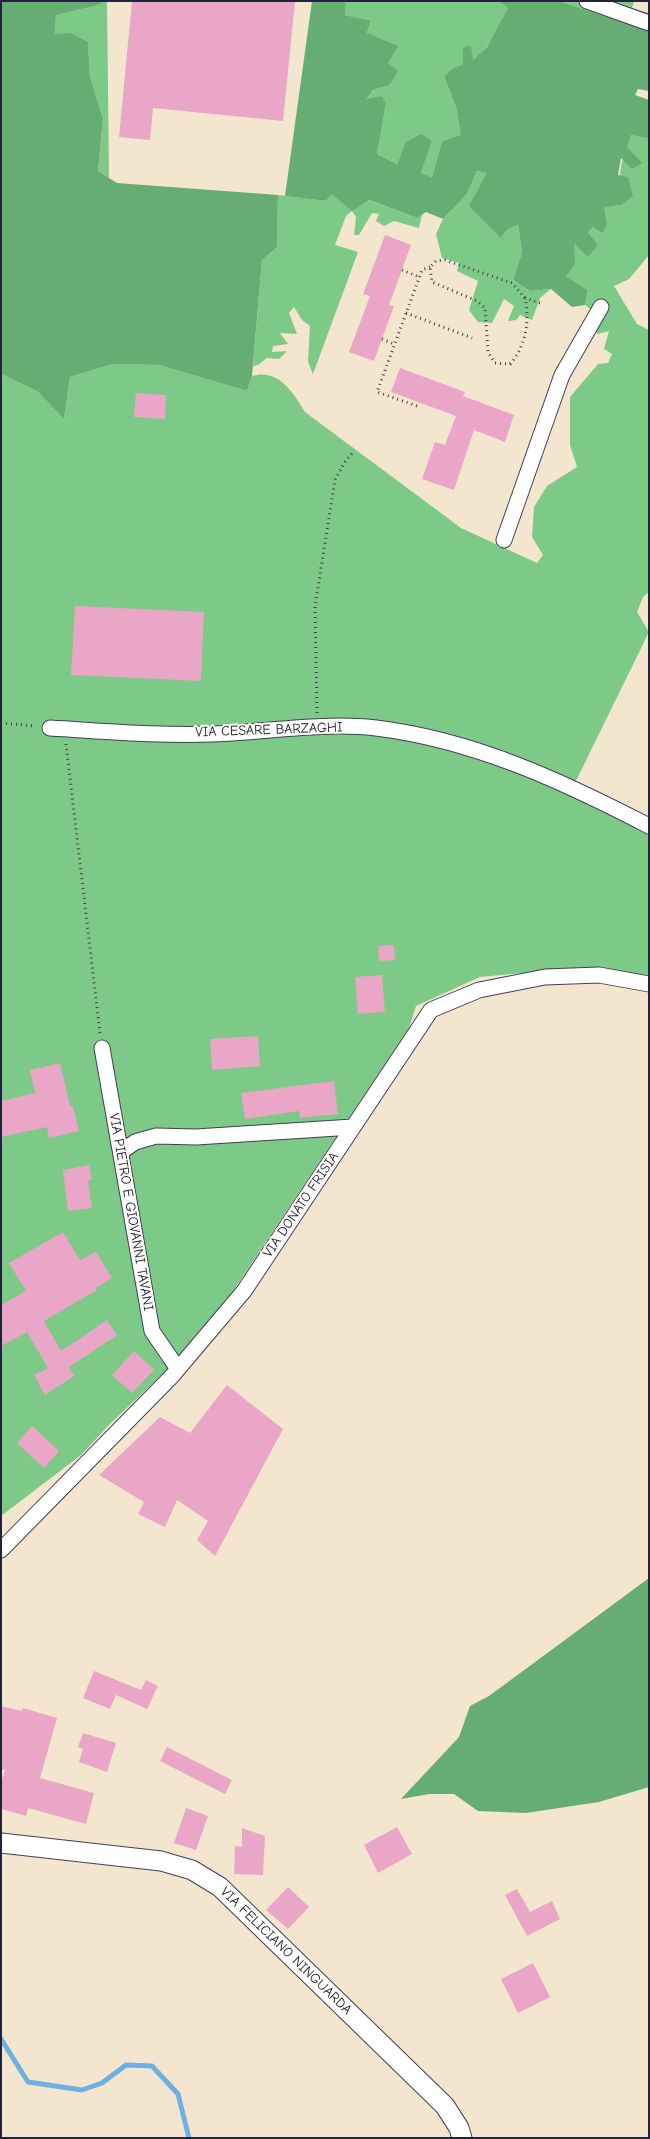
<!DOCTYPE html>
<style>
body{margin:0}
#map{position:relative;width:650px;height:2139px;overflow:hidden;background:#f4e6ce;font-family:"Comic Neue",sans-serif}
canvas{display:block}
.frame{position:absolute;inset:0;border:2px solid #22223b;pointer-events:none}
</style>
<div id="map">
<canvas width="650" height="2139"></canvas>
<div class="frame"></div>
</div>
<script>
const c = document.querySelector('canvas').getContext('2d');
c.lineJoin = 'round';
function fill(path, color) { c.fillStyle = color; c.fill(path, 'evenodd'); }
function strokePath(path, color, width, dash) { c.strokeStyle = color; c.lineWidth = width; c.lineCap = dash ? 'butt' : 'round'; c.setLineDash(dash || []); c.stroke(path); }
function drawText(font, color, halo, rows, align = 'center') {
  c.font = font + ' "Comic Neue",sans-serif'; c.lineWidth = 4; c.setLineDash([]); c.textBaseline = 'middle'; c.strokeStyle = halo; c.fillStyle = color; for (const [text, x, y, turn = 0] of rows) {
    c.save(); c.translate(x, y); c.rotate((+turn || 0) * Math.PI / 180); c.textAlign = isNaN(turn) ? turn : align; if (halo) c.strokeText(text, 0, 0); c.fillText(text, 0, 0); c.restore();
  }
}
const green = new Path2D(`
 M102,1H107L109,178L98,171L103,119L90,76L88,43L55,34L56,15L99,5Z
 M346,1H499L508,8C498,26 491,47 474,59C464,67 453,68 444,76L457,110L462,135L442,141L432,177L421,173L432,141L405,143L397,164L377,154L386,104L367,100L373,90L390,85L397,71L388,63L367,33L371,22L345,15Z
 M559,1H634L632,8L649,13V31Z
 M631,135L649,139V255L629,279L614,286L637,324L649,330V592L643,597L637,612L649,632L571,791L649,833V975L588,967L480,977L416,1006L409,1028L205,1333L109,1425L81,1455L1,1516V374L37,391L64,419L70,377L113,364L159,365L247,391L252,376C278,368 293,392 305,412L461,528L537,563L543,555L532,537L534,507L547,486L577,467L570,445V397L598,364L608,363L612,354L604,349L609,331L597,334L592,322L599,316L585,305L588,290L566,276L574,243L598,245L588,232L593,227L603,234L607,224L603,208L621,205C618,173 620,165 631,135Z
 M477,171L488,173L501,238L507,230L518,225L522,252L513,280L530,291L551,289L540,298L532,320L520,315L516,320L508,321L514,306L504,299L492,323L478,322L469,310L478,281L457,271L459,263L442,258L436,234L443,219L467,194Z
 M332,194L368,200L417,218L422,215L419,228L394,221L384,226L376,221L379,214L372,213L359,235H354L356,217L352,211L346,216L335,245L358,252L313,374L308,362L310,326L302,320L294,307L289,313L297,334L280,333L288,344L273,346L272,352L287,351L279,359L267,358L258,365L253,366L262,260L277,247L278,195L326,201Z`);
const forest = new Path2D(`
 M1,1H102L99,5L56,15L55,34L71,33L88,42L90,76L103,119L98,171L117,183L278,195L277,247L262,260L252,376L247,391L159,365L113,364L70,377L64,419L37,391L1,374Z
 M312,1H346L345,15L371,21L367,33L398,46L388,63L398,71L390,85L373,90L367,99L382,96L386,104L377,154L397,164L405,143L421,134L432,141L421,173L432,177L442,141L461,135L457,110L444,76L454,68L463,65V47L471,46L473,60L487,47L508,8L499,1H559L649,31V91L638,89L635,95L649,100V139L631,135L627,147L642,163L632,169L621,158L618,175L628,177L633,196L621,205L604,208L607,224L603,234L593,227L588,232L598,245L588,257L574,243L575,264L566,276L588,290L585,305L572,307L551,289L530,291L513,280L522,252L518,225L507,230L501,238L469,206L487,173L477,171L467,194L443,219L426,212L417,218L369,200L352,211L332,194L326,201L285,196Z
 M649,1578V1787L599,1802L526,1813L478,1811L454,1794H429L401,1799L459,1737L470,1706L489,1696Z`);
const stream = new Path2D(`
 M1,2039L28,2082L82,2090L102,2083L126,2065L152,2066L178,2094L189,2138`);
const building = new Path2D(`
 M132,1H295L283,121L153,108L150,140L119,137Z
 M385,235L411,245L389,305L394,306L374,361L349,352L370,296L363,294Z
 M400,368L465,392L463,396L514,415L505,442L474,430L454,490L422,479L435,442L445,445L456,416L391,392Z
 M136,393L166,395L165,419L134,417Z
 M75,606L204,612L201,681L71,675Z
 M394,945L395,960L379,961L378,946Z
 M382,975L385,1012L358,1014L355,977Z
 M258,1036L260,1066L212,1070L210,1039Z
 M60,1063L70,1106H73L79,1131L49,1138L47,1127L1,1137V1101L35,1093L30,1070Z
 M334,1081L338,1114L300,1118L299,1111L245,1119L241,1093Z
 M89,1165L92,1180L88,1181L92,1208L68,1211L63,1170Z
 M63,1232L80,1260L96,1252L112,1278L96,1288L97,1290L44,1321L61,1351L107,1320L117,1335L69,1367L74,1376L45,1395L34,1375L48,1368L27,1332L1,1346V1305L26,1291L9,1263Z
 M134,1351L154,1370L132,1393L112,1375Z
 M227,1385L283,1429L215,1556L197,1540L208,1521L177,1500L165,1527L138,1514L144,1502L99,1475L160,1417L190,1433Z
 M32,1426L59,1451L44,1468L17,1443Z
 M94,1671L141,1690L146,1680L158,1686L147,1709L116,1695L110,1709L83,1698Z
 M1,1706L22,1711L23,1708L57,1718L40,1778L94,1793L86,1824L28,1808L26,1816L1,1809V1783L5,1770L1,1769Z
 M83,1733L116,1743L107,1772L79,1762L83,1749L78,1747Z
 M167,1747L232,1780L225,1794L160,1761Z
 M186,1808L208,1816L196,1850L174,1843Z
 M397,1827L412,1854L378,1873L364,1845Z
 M242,1828L265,1836L263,1875L234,1874L235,1846L242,1847Z
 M288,1887L309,1907L288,1929L266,1910Z
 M517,1889L530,1912L552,1901L560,1919L527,1936L505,1895Z
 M533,1963L550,1997L518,2013L501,1979Z`);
const path = new Path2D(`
 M402,270L419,277
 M525,298L512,283L445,260L436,261L430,267L432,282L477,301L485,308L488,352L495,363L510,364C526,346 530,321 525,298L543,304
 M406,313L472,338
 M382,339L394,344
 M417,406L377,392L422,270L430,267
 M317,713L315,606L335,480L344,463L354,451
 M1,723L35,726
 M66,744L100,1033`);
const minor = new Path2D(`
 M587,1L649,23
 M504,540L562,375L601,307
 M50,728C104,731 159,736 213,734C267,732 322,722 376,728C474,740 562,781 649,826
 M102,1048L152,1331L178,1369
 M121,1152L135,1142L156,1136L196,1137L353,1127
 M1,1550L172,1376L244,1291L431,1010L479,990L545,977L599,975L649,984`);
const tertiary = new Path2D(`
 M1,1843L161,1861L192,1870L220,1887L445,2106L459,2128L462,2138`);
const streetNames = [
 ["VIA CESARE BARZAGHI",269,730,-2],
 ["VIA DONATO FRISIA",301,1205,-56],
 ["VIA PIETRO E GIOVANNI TAVANI",131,1212,80],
 ["VIA FELICIANO NINGUARDA",286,1951,44]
];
fill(green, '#7dc987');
fill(forest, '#66ad74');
strokePath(stream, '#6fafe2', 5);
fill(building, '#e9a6c6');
strokePath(minor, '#423f51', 17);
strokePath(tertiary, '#423f51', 21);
strokePath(path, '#423f51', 3, [1, 4]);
strokePath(minor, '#fff', 15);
strokePath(tertiary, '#fff', 19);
drawText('14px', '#22223b', '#fdfcf7', streetNames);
</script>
